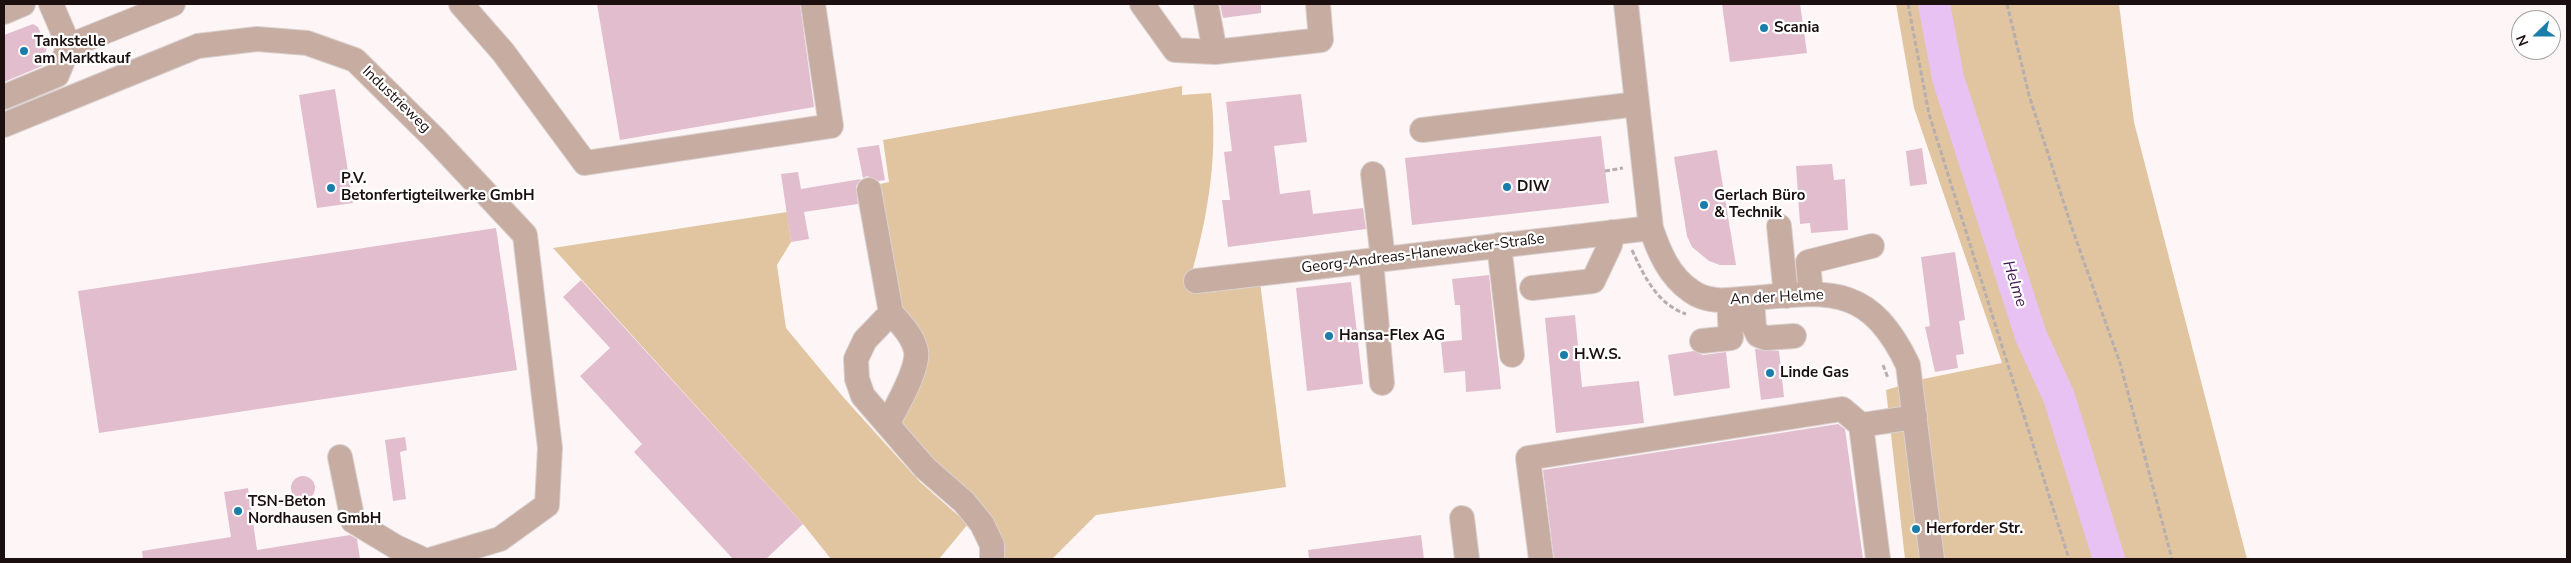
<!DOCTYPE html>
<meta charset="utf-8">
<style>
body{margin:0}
#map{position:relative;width:2571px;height:563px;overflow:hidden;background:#fef6f6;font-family:"Nunito Sans",sans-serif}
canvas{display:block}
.frame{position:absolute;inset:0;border:5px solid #1c0f0f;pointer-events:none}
.north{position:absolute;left:2511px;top:10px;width:50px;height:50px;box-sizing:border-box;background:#fff;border:1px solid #a49f9f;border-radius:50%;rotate:248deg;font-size:14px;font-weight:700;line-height:20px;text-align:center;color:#1c0f0f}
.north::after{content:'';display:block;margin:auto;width:18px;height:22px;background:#197ea9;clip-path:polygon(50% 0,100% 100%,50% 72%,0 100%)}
</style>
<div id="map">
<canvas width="2571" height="563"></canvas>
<div class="frame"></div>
<div class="north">N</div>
</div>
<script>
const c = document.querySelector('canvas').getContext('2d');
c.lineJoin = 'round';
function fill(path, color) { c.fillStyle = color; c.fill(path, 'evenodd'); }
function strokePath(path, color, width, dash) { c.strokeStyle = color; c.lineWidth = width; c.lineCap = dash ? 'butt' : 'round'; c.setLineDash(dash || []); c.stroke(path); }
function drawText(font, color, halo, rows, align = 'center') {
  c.font = font + ' "Nunito Sans",sans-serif'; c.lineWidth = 4.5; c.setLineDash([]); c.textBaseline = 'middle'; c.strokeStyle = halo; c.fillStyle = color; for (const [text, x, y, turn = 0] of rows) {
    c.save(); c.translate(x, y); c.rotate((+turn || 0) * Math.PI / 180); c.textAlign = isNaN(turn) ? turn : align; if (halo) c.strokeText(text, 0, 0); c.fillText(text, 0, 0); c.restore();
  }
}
const green = new Path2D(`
 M1896,4H2119L2134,122L2247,559H1905L1886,390L1923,379L2002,363L1914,108Z
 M1182,86V95L1211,93C1219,159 1206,227 1187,289L1260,282L1286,487L1096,515L1052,559H1000L954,483L903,426V402L914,384L898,309L900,292L880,184L889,182L883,140Z
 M787,212L791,242L777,265L786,328L844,398L920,482L968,524L939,559H831L803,524L553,248Z`);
const river = new Path2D(`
 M1934,4L1948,78L2031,336L2059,397L2109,559`);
const building = new Path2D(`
 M597,4H800L814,107L620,140Z
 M1220,4H1261V13L1223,18Z
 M1722,4H1800L1807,53L1730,62Z
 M33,24L38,27L47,47L42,66L4,82V35Z
 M335,89L353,203L317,208L299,95Z
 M1301,94L1307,142L1274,146L1280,194L1310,190L1313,214L1363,208L1366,229L1228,247L1222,200H1230L1224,152L1232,151L1226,102Z
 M1601,136L1609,203L1412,225L1405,158Z
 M879,145L885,180L879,181L867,176L863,178L857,148Z
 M1922,148L1927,184L1910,186L1906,151Z
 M1717,150L1736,265H1720L1709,261L1692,247L1687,236L1674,157Z
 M1832,164L1834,180L1845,179L1848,230L1811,233L1810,223L1800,224L1796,166Z
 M798,172L801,189L861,179L856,186L858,204L804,212L809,239L791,242L781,174Z
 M496,228L517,370L99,433L78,291Z
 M1955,252L1965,320L1959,321L1964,354L1956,355L1958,368L1935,372L1925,327L1930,326L1921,257Z
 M1489,275L1501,389L1466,392L1465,371L1444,373L1441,342L1462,340L1460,305H1455L1452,279Z
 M581,280L803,524L766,559H733L634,452L642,444L580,376L610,348L563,297Z
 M1351,282L1363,384L1307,391L1296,288Z
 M1575,315L1582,387L1639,381L1644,423L1556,433L1545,318Z
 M1755,349L1779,351L1784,397L1761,400Z
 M1694,351L1703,355L1726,352L1730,388L1674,396L1668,355Z
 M1838,424L1845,429L1863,559H1554L1543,470Z
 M405,437L407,450L400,452L406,499L393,501L385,440Z
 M291 488a12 12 0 1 1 24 0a12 12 0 1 1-24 0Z
 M248,488L257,550L350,535L357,539L360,559H143L142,551L231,537L224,492Z
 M1421,535L1424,559H1309L1308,550Z`);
const path = new Path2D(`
 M1908,4L1929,114L2069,559
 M2007,4L2029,95L2072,228L2120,363L2172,559
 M1605,171L1623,168
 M1632,250C1644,276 1657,304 1686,314
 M1883,365L1888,378`);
const minor = new Path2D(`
 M51,4L69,46
 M461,4L503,52L585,163L831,126L813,4
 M1142,4L1175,50L1215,52
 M1206,4L1215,52L1321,40L1318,4
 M1626,4L1651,228C1659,252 1669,276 1691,291C1706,302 1725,301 1742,299C1824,293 1867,279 1908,365L1932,559
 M4,12L23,4
 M4,97L57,75L69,46L173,4
 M4,125L198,46L257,39L307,43L355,60L433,137L525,235L550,448L547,505L500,539L433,559
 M1422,130L1637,104
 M1373,174L1383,259
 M869,190L891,313
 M1779,226L1786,296
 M1499,245L1512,355
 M1371,261L1382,383
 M1196,281L1651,228
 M1532,288L1593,281L1610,245L1612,232
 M1811,294L1808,262L1872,246
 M1752,299L1754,327L1758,335L1766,338L1794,336
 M1702,341L1731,338L1729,300
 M888,423C896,407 919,369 916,351C913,336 901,324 891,313L865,340L856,359L857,379L863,396L925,468L964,502L982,524L992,545V559
 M1861,425L1915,417
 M340,457L353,521L396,547L422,559
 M1462,518L1467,559
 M1541,559L1528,458L1842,409L1861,425L1878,559`);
const markers = [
 [1764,28,5,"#197ea9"],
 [24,51,5,"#197ea9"],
 [1507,187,5,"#197ea9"],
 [331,188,5,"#197ea9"],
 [1704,205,5,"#197ea9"],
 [1329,336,5,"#197ea9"],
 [1564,355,5,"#197ea9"],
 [1770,373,5,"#197ea9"],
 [238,511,5,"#197ea9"],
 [1916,529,5,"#197ea9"]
];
const poiNames = [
 ["Scania",1774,28],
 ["Tankstelle",34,42],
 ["am Marktkauf",34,59],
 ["P.V.",341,179],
 ["Betonfertigteilwerke GmbH",341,196],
 ["DIW",1517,187],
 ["Gerlach Büro",1714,196],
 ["& Technik",1714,213],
 ["Hansa-Flex AG",1339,336],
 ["H.W.S.",1574,355],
 ["Linde Gas",1780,373],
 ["TSN-Beton",248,502],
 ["Nordhausen GmbH",248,519],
 ["Herforder Str.",1926,529]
];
const streetNames = [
 ["Industrieweg",396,100,44],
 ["Georg-Andreas-Hanewacker-Straße",1423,254,-7],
 ["An der Helme",1777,298,-3]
];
const waterNames = [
 ["Helme",2014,284,72]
];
fill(green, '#e0c5a0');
strokePath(river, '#e8c2f2', 32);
fill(building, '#e2bdce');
strokePath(minor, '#dad1d1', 26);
strokePath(path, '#b7aeae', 3, [5, 2.5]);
strokePath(minor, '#c7ada1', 24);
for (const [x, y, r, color] of markers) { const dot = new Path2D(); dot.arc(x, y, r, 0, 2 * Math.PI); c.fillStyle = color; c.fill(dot); strokePath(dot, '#fff', 2); }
drawText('bold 15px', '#1c0f0f', '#fff', poiNames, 'left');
drawText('15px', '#1c0f0f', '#fff', streetNames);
drawText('italic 16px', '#44174f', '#fff', waterNames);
</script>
